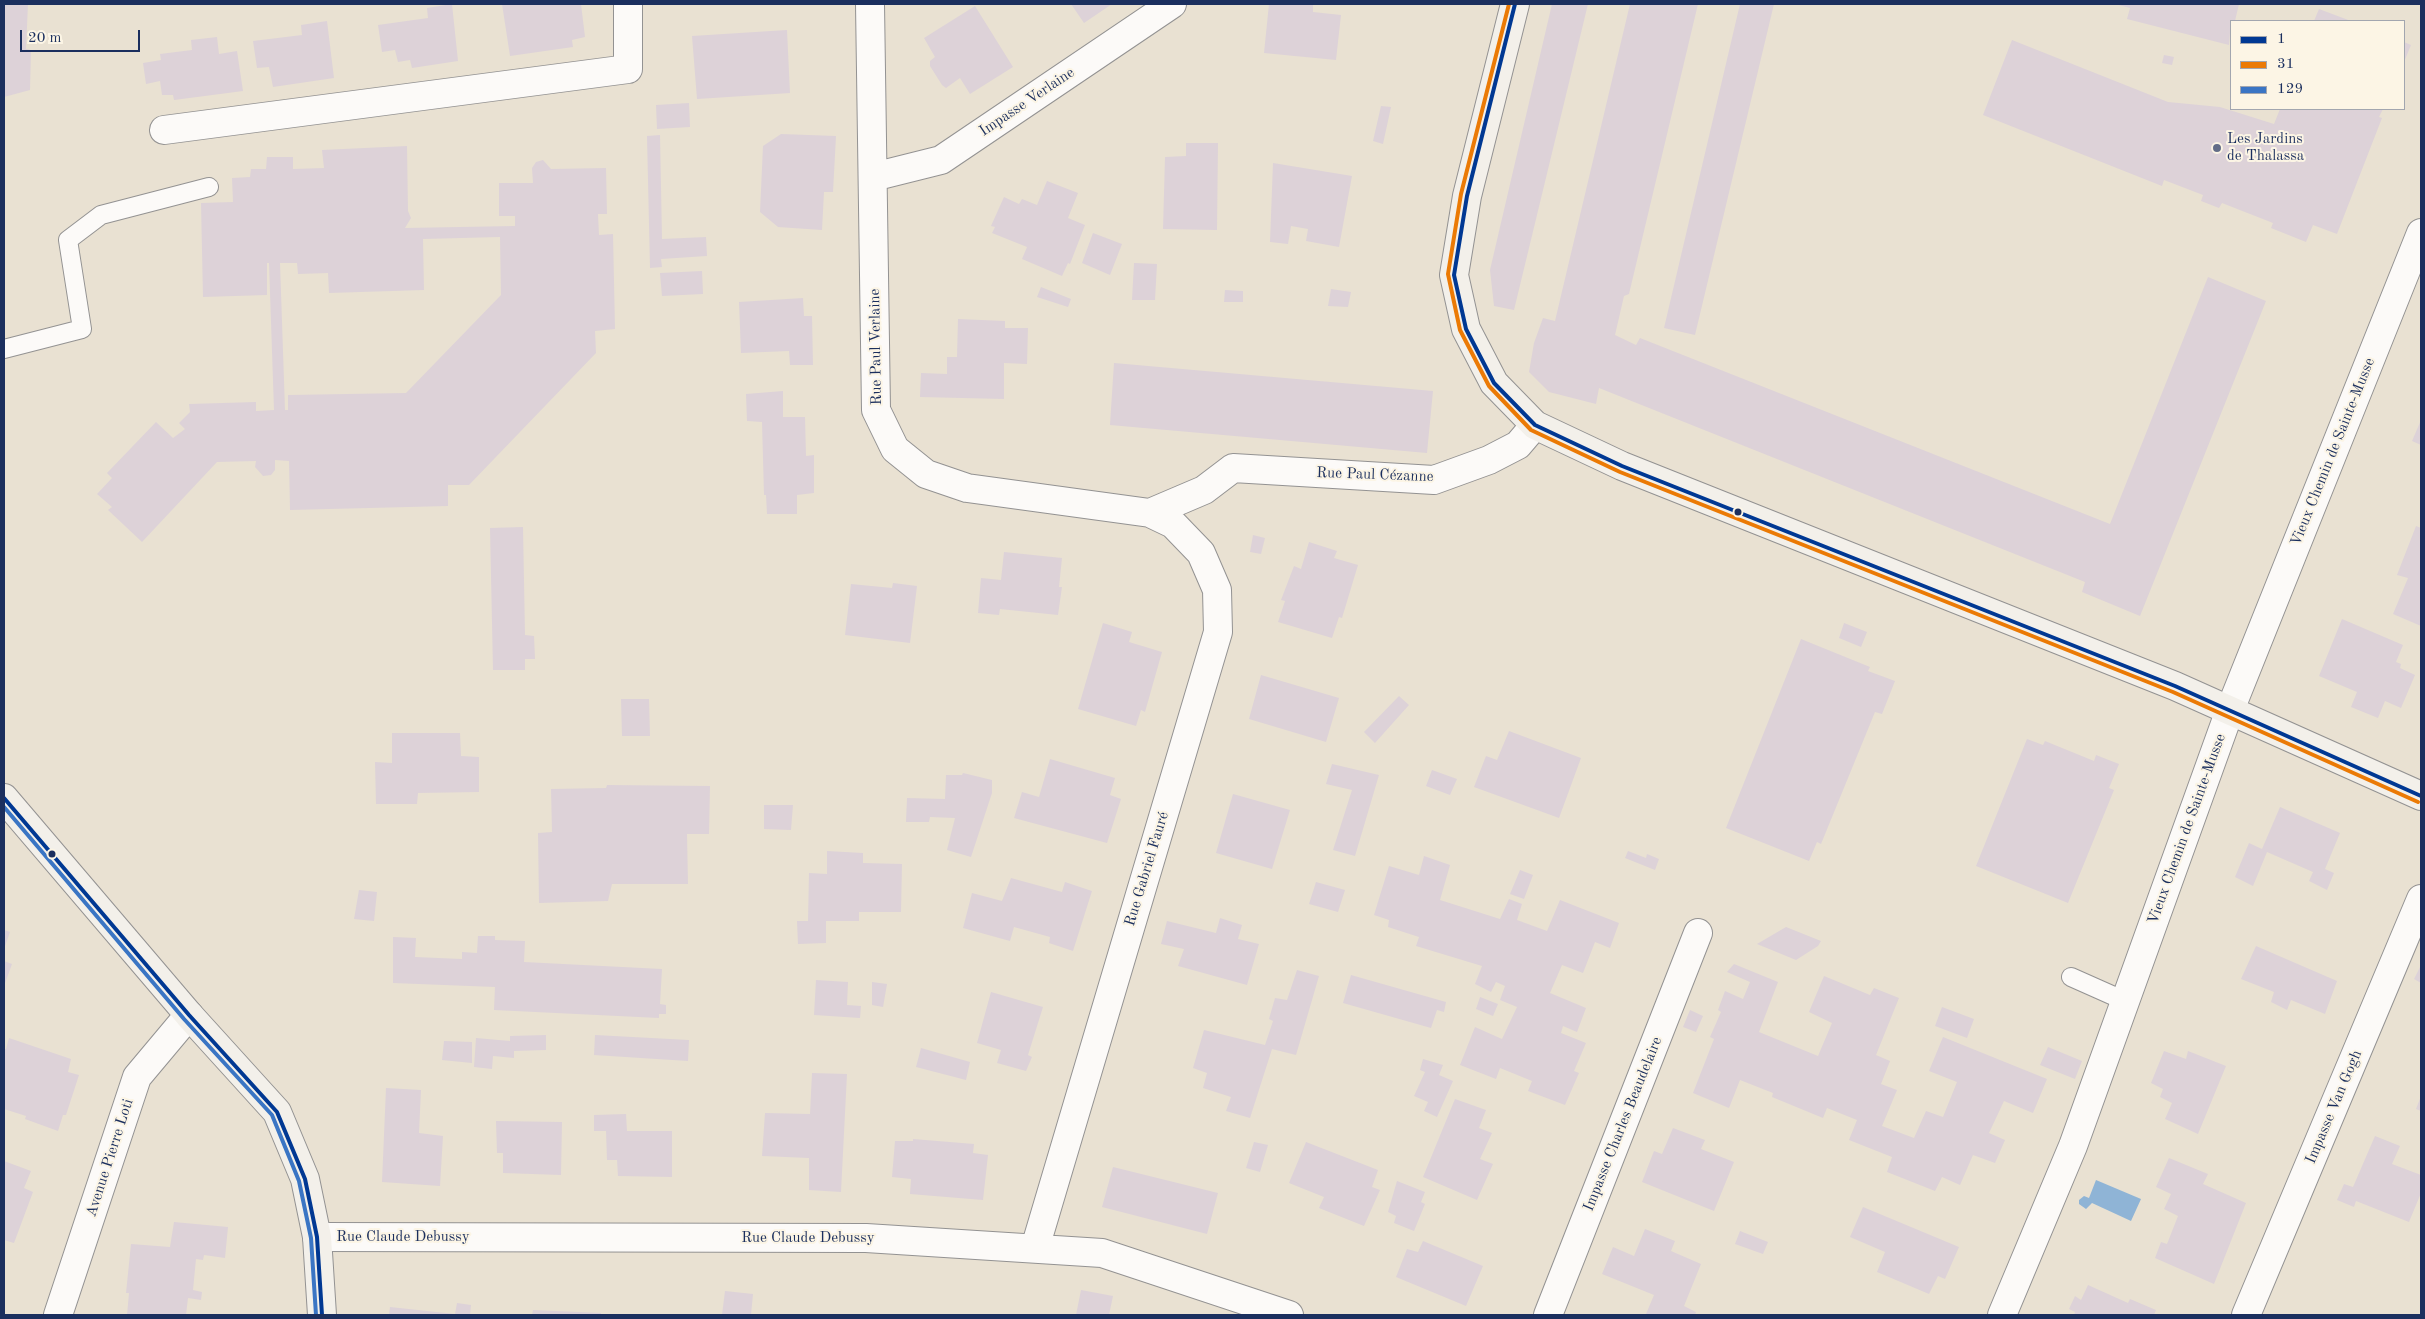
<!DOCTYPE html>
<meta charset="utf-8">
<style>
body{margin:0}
#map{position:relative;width:2425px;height:1319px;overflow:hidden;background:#e9e1d2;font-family:"Old Standard TT",serif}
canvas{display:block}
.frame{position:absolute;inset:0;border:5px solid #1b2f5e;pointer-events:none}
.legend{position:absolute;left:2230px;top:20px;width:175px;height:90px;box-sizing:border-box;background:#fcf5e5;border:1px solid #a2a6af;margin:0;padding:6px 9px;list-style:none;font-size:15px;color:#1b2f5e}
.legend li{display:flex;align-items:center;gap:10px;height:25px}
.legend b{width:25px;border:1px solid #a2a6af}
.scale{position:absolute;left:20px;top:30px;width:120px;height:22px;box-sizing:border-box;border:2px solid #1b2f5e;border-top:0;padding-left:6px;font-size:15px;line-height:18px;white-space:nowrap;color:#1b2f5e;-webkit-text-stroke:4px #fcf5e5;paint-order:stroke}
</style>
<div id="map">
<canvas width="2425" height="1319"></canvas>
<div class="frame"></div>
<ul class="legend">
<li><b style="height:6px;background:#003893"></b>1</li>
<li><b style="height:6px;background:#eb7a05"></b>31</li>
<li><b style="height:6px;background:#3a75c4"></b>129</li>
</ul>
<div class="scale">20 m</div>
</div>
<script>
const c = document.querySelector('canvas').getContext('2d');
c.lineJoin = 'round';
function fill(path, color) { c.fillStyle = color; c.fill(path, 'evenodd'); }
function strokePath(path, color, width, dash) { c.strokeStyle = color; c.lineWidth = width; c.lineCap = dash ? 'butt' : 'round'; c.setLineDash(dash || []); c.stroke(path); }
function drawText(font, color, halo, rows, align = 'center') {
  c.font = font + ' "Old Standard TT",serif'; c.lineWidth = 4; c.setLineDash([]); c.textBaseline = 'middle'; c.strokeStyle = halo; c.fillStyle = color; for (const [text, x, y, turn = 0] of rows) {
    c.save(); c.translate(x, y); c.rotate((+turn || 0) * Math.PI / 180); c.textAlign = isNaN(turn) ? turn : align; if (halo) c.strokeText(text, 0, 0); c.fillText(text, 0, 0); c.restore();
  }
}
const water = new Path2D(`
 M2096,1180L2141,1199L2131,1221L2092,1203L2086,1209L2079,1204V1200L2084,1196L2089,1198Z`);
const building = new Path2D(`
 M4,4H28L26,49L31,50L30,90L4,97Z
 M452,4L458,61L412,68L410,60L398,62L395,50L382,52L378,25L428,18L427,8Z
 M502,4H581L585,37L572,40L573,47L510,56Z
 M1071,4H1112L1084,23Z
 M1269,4H1313V12L1341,15L1336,60L1264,53Z
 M1552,4H1588L1514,310L1494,306L1490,270Z
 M1630,4H1698L1629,294L1624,296L1615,335L1636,345L1640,338L2110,524L2208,277L2266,301L2140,616L2082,592L2085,582L1599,388L1596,404L1549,392L1529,372L1534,343L1543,318L1555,321Z
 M1740,4H1774L1695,335L1664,328Z
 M2115,4H2239L2235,21H2231L2229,45L2127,19L2130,8Z
 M975,6L1013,67L970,94L960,78L946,88L942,85L930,66V61L935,57L924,38Z
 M2319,9L2351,21H2314Z
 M327,21L334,78L273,87L269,67L257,68L253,41L302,35L301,25Z
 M787,30L790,93L697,99L692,36Z
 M217,37L219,54L237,51L243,91L174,100L173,95H162L160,81L146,84L143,63L161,60L160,54L192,50L191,40Z
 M2012,40L2168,102L2220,107L2274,124L2280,109H2383L2379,117L2382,118L2337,234L2313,225L2306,242L2271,228L2273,223L2222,203L2219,208L2201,201L2203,195L2164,180L2162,186L1983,115Z
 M2404,42L2411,45L2404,62Z
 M2164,55L2174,57L2172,65L2162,63Z
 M689,103L690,127L657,129L656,105Z
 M1381,106L1391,107L1383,144L1373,141Z
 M781,134L836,136L833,192H824L822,230L778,227L760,212L763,146Z
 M660,135L662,239L706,237L707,256L661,259L662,267L650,268L647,136Z
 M1186,143H1218L1217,230L1163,229L1165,157L1186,156Z
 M407,146L408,211L411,218L405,228L515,226V216H499V183H533L532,168L536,162L543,160L551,169L606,168L607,214H598L599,235L613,234L615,329L595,331L596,353L469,485H448V506L290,510L289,461L275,460V470L271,475L263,476L255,467L256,461L217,462L142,542L108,510L112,507L97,494L112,478L107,473L156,422L173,438L185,429L179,423L190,412L189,404L256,402V411L274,410L269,263H267V295L203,297L201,203L233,202L232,178L250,177L251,169H266L267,157H293V169L324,168L322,150ZM500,237L501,295L406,393L288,395V410H285L280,263H297L298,274L328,273L329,293L424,290L423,239Z
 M1273,163L1352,176L1339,247L1306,241L1308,229L1291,226L1288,244L1270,242Z
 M1047,181L1078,193L1068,218L1085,225L1070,264L1068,263L1062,276L1022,259L1027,247L992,233L995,227L991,226L1004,197L1019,204L1022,199L1037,205Z
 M1093,233L1122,244L1110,275L1082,263Z
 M1134,263L1157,264L1155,300H1132Z
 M702,271L703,294L662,296L660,273Z
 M1041,287L1071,299L1068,307L1037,297Z
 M1331,289L1351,292L1348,307L1328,306Z
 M1225,290L1243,291V302H1224Z
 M803,298L804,316H812L813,365H790L789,351L741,353L739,302Z
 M958,319L1005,321V328H1028L1027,364L1004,363V399L920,397L921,373L947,374V357H957Z
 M1114,363L1433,391L1427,453L1110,425Z
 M783,391V417H805L806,456L814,455V493L797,495V514H767L766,495H764L762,422L747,421L746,394Z
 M2421,420V445L2412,441Z
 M2416,526L2421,528V626L2393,614L2408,578L2397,575Z
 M523,527L525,635L534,636L535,659H525V670H493L490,528Z
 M1253,535L1265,538L1261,554L1250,552Z
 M1309,542L1337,551L1334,558L1358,565L1342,618L1339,617L1332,638L1278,622L1285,601L1281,600L1294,566L1301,569Z
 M1004,552L1062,558L1059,587H1062L1058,615L1000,609L999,615L978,613L981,578L1001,580Z
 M893,583L917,586L910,643L845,635L851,584L892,588Z
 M2342,619L2403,645L2396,662L2401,664L2400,668L2415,675L2401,708L2385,701L2378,718L2351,707L2357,692L2319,676Z
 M1103,623L1132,632L1129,642L1162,652L1145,712L1141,710L1136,726L1078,709Z
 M1844,623L1867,632L1861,647L1839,638Z
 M1801,639L1870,667L1868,671L1895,681L1882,714L1875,712L1821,844L1817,842L1809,861L1726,828Z
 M1261,675L1339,698L1326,742L1249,719Z
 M1399,696L1409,705L1375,743L1364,732Z
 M621,699H649L650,736H622Z
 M1509,731L1581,758L1559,818L1474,787L1486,756L1497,760Z
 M392,733H460L461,756L479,757V792L418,793L417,804H376L375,762L392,763Z
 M2027,739L2043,745L2045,741L2094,761L2096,755L2119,764L2109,788L2114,790L2068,903L1976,866Z
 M1050,759L1115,778L1110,795L1121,799L1107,843L1014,818L1022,792L1039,797Z
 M1332,764L1379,775L1355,856L1333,850L1352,790L1326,784Z
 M1432,770L1457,779L1450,795L1426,786Z
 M963,773L992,780V793L971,857L947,850L955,818L930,817L929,822H906L907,798L945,799L946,775H962Z
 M607,785L710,786L709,834H687L688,884H612L608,901L539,903L538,833L552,832L551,789L606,788Z
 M1233,794L1290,810L1272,869L1216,853Z
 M764,805H793L791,830L764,829Z
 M2280,807L2340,833L2325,869L2334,873L2327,890L2309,881L2313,872L2267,852L2253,886L2235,877L2249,843L2262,849Z
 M827,851L863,853V863L902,864L901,912H859V921H826V943L798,944L797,921H808L809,873L827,874Z
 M1628,851L1646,858L1647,854L1659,859L1655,870L1625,858Z
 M1424,856L1450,865L1440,900L1500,919L1509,899L1522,904L1517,920L1547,931L1560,900L1619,923L1610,948L1595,942L1583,973L1562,965L1550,993L1586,1008L1577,1032L1563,1026L1561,1033L1586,1043L1574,1071L1579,1073L1565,1105L1528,1091L1532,1081L1500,1068L1496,1079L1460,1065L1475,1027L1502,1039L1517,1007L1500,1000L1505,986L1496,982L1491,992L1475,984L1482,966L1416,946L1419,937L1388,927L1389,920L1374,915L1389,866L1419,875Z
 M1520,870L1533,875L1524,899L1510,894Z
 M1011,878L1062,892L1065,882L1092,891L1073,951L1049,943L1050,937L1014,927L1010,941L963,928L972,893L1002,901Z
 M1316,882L1345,890L1338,912L1309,904Z
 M359,890L377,892L374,921L354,919Z
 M1220,918L1242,925L1238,939L1259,944L1247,985L1178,966L1184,949L1161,944L1167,921L1216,933Z
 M1786,927L1821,941L1818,946L1796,960L1757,944Z
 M4,930L10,932L4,949Z
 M478,936H495V940L525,941L524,962L662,969L660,1004L666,1005V1014H659V1018L494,1010L495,987L393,983V937L416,938L415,957L462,959V952L477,953Z
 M2256,946L2337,981L2325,1014L2291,1000L2287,1010L2271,1002L2274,992L2241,979Z
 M4,961L12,964L4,986Z
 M1734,964L1778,982L1759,1032L1818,1056L1832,1023L1809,1012L1824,976L1870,995L1874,988L1899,998L1876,1055L1890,1061L1881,1084L1897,1090L1882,1126L1914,1138L1926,1111L1943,1117L1957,1082L1929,1071L1943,1037L2047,1079L2033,1113L2004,1101L1989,1133L2005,1140L1995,1163L1973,1155L1960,1185L1942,1177L1935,1191L1887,1172L1892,1157L1849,1140L1857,1120L1827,1108L1823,1118L1772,1097L1773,1093L1740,1080L1729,1108L1693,1093L1714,1039L1710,1037L1721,1012L1718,1010L1725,991L1743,999L1750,982L1727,972Z
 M2420,967L2421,968V983L2414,979Z
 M1297,970L1319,976L1296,1055L1272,1049L1250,1118L1226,1111L1231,1097L1203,1088L1207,1073L1193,1068L1204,1030L1265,1045L1273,1021L1269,1019L1275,998L1287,1000Z
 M1351,975L1446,1002L1444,1012L1437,1010L1431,1028L1343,1003Z
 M816,980L848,982L847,1005L861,1006L860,1018L814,1015Z
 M872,982L887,984L883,1007L872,1005Z
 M991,992L1043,1007L1028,1055L1032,1057L1026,1071L997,1063L1001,1050L977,1043Z
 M1480,997L1498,1004L1493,1016L1476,1009Z
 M1942,1007L1974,1019L1967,1038L1935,1026Z
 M1690,1010L1703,1016L1696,1032L1683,1027Z
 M546,1035V1050L514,1051V1058L493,1056L492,1069L474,1067L476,1038L510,1041V1036Z
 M595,1035L689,1040L688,1061L594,1055Z
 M9,1038L71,1059L68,1072L79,1075L66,1115H63L58,1131L25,1119L26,1116L4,1109V1049H6Z
 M444,1041L472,1042V1063L442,1060Z
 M2048,1047L2082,1061L2075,1079L2040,1065Z
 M921,1048L970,1062L966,1080L916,1067Z
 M2164,1051L2186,1059L2188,1051L2226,1066L2198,1134L2165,1119L2172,1103L2160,1097L2163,1089L2151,1083Z
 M1423,1059L1443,1065L1439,1075L1453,1081L1437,1117L1424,1111L1428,1102L1414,1096L1425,1072L1420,1070Z
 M812,1073L847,1074L841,1192L809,1190V1158L762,1156L765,1113L810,1114Z
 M386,1088L421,1090L419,1133L443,1136L440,1186L382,1182Z
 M2421,1096V1111L2416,1109Z
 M1455,1099L1486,1110L1479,1128L1492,1133L1480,1159L1493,1164L1477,1200L1423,1177Z
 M626,1114L627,1131H672V1177L618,1176L617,1160H607L606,1131H594V1115Z
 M496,1121L562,1122L561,1175L503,1173V1153H497Z
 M1673,1128L1705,1140L1701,1149L1734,1162L1714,1211L1642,1182L1654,1151L1662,1154Z
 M2375,1136L2400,1146L2392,1164L2421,1175V1193L2409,1222L2356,1201L2354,1207L2337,1200L2344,1184L2353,1187Z
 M913,1139L974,1144L973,1153L988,1155L983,1200L910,1194L911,1179L892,1177L895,1141H913Z
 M1254,1142L1268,1145L1260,1172L1246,1168Z
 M1306,1142L1378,1170L1372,1187L1380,1190L1364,1226L1319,1208L1324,1197L1289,1183Z
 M2169,1158L2208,1174L2203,1184L2246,1203L2214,1284L2155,1258L2161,1242L2167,1244L2178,1216L2164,1209L2171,1194L2156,1187Z
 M4,1161L31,1171L24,1188L33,1192L14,1243L4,1240Z
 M1113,1167L1218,1193L1207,1234L1102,1207Z
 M1397,1181L1425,1192L1421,1202L1425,1204L1414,1231L1394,1223L1396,1216L1388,1212Z
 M1863,1207L1959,1247L1945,1279L1938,1276L1929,1294L1877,1272L1885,1252L1850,1237Z
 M174,1222L228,1227L225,1258L204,1255L203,1260L196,1259L193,1290L202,1292L201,1300L188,1298L186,1315H127L129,1293H126L131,1244L170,1247Z
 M1645,1229L1675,1241L1671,1251L1701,1264L1684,1306L1696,1312L1695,1315L1646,1314L1654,1295L1602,1274L1613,1247L1634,1256Z
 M1740,1231L1768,1242L1763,1254L1735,1244Z
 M1423,1241L1483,1266L1466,1306L1396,1277L1407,1249L1418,1252Z
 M2088,1285L2128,1303L2130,1299L2156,1310L2154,1315H2074L2075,1312L2069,1309L2075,1296L2081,1300Z
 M1081,1290L1113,1296L1109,1315H1076Z
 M725,1291L753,1294L751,1315H722Z
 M457,1303L471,1305L470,1315H389L390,1307L455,1314Z
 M533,1310L601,1313V1315H532Z`);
const lane = new Path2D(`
 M4,349L82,329L68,240L101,215L209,187
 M2071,977L2125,1001`);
const street = new Path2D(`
 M870,4L876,410L895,449L926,474L967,488L1150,513L1173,524L1201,553L1217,590L1218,632L1035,1248
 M164,130L628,69V4
 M873,177L941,160L1172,4
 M1150,513L1204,490L1233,468L1434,480L1489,460L1518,445L1535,425
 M317,1237L866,1238L1102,1253L1289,1315
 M58,1315L137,1077L189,1015
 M1548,1315L1698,933
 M2002,1315L2073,1146L2230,710L2421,233
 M2246,1315L2421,899`);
const secondary = new Path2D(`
 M1515,4L1467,196L1454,275L1466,329L1494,383L1535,425L1622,466L2175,686L2421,796
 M4,798L189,1015L277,1112L305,1179L317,1237L322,1315`);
const bus1 = new Path2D(`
 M1515,4L1467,196L1454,275L1466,329L1494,383L1535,425L1622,466L2175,686L2421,796
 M4,798L189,1015L277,1112L305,1179L317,1237L322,1315`);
const bus2 = new Path2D(`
 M1509,4L1461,194L1448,274L1460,330L1489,386L1531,430L1620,472L2173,692L2418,802`);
const bus3 = new Path2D(`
 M4,807L184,1019L272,1115L299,1181L311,1238L316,1315`);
const markers = [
 [2217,148,5,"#636d87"],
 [1738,512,4.5,"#1b2f5e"],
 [52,854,4.5,"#1b2f5e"]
];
const streetNames = [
 ["Impasse Verlaine",1027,102,-34],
 ["Rue Paul Verlaine",876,347,-91],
 ["Vieux Chemin de Sainte-Musse",2333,452,-68],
 ["Rue Paul Cézanne",1375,475,2],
 ["Vieux Chemin de Sainte-Musse",2187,829,-70],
 ["Rue Gabriel Fauré",1147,869,-73],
 ["Impasse Van Gogh",2334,1107,-67],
 ["Impasse Charles Beaudelaire",1623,1124,-68],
 ["Avenue Pierre Loti",110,1158,-72],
 ["Rue Claude Debussy",403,1237],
 ["Rue Claude Debussy",808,1238]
];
const poiNames = [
 ["Les Jardins",2227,139],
 ["de Thalassa",2227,156]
];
fill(water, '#8fb4d6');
fill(building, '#ddd2d8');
strokePath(lane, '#939292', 20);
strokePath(street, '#939292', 30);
strokePath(secondary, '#939292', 30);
strokePath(lane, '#fcfaf8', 18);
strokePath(street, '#fcfaf8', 28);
strokePath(secondary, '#f3f0ea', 28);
strokePath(bus1, '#003893', 4);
strokePath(bus2, '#eb7a05', 4);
strokePath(bus3, '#3a75c4', 4);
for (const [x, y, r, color] of markers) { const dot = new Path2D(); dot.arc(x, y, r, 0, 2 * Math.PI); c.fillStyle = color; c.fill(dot); strokePath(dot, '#fcf5e5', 2); }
drawText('15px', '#1b2f5e', '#fcf5e5', streetNames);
drawText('15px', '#1b2f5e', '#fcf5e5', poiNames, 'left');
</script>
